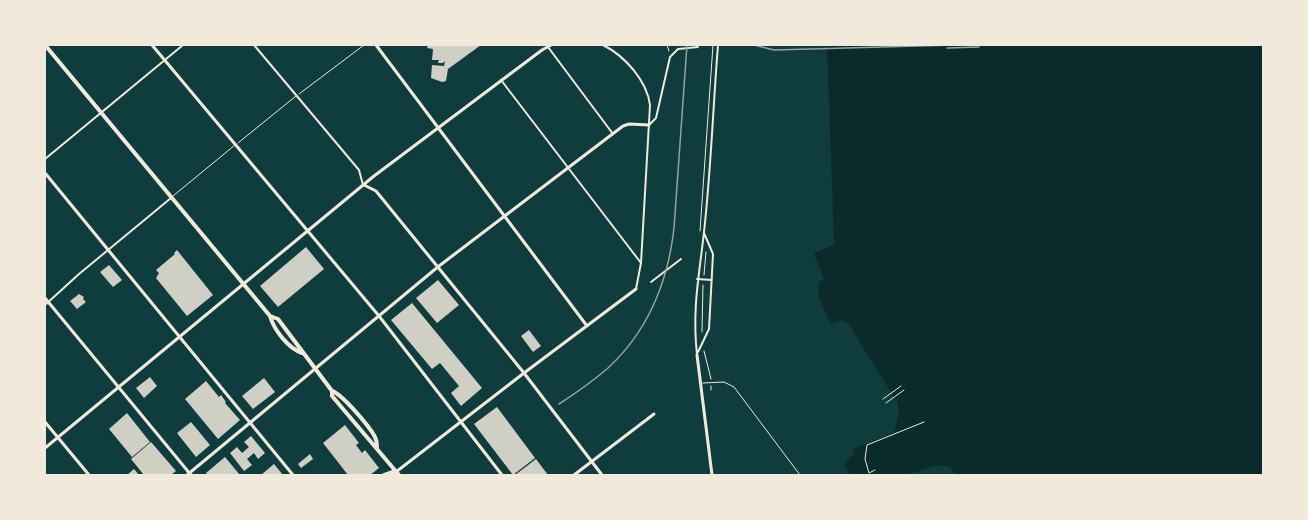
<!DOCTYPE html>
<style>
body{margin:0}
#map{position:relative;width:1308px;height:520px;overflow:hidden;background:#0f3d3e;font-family:"Varela Round",sans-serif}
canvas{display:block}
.frame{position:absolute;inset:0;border:46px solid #f1e9da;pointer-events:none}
</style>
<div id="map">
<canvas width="1308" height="520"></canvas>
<div class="frame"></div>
</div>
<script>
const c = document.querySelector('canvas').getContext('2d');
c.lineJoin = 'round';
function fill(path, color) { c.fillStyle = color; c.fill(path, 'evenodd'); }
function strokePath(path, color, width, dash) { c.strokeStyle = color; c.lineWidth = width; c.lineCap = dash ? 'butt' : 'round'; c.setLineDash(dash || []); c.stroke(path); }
const water = new Path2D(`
 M827,45H1263V475H956L950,467L937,465L906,475H850L844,464L854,453L853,449L894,433L899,412L897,402L848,323L843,320L830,324L818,294L819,282L824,279L814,253L834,245Z`);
const building = new Path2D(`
 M428,45H481L448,69L446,81L442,82L431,78L432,65L444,66L445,61L443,63H438L439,60H432L433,49L427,48Z
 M306,247L324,269L278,307L260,286Z
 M177,250L213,295L187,316L156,278L159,273L156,270L175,254L174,253Z
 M109,265L122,280L113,287L100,272Z
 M438,280L459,305L437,323L416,298Z
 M79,294L84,297L83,299L86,302L77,309L70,301Z
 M412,303L482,388L461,406L451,393L459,386L440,363L432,369L391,320Z
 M529,330L541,346L533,352L521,336Z
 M150,377L157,386L144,398L136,388Z
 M264,378L275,392L253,409L242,396Z
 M206,381L219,397L221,395L226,402L225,403L240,420L218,439L185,399Z
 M497,407L535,458L513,475L474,424Z
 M127,413L150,442L132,457L109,429Z
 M191,422L210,445L196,457L177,433Z
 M345,425L359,443L356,445L362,453L365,450L379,468L370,475H348L323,443Z
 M251,436L265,453L258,459L254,453L247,459L252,465L244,471L230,453L237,447L242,453L249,447L244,442Z
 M151,442L176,471L171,475H144L131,459Z
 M310,454L313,459L301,468L298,464Z
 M225,457L240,475H207L206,473Z
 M536,459L548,475H515Z
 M274,464L283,475H261Z
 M134,469L139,475H127Z`);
const path = new Path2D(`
 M667,45L669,51
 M700,231L713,45
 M704,275L706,252
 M702,332L703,285
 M704,351L711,379
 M711,390V386
 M883,399L901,386
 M886,403L904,390
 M875,470L869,473L865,459L867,445L924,422`);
const service = new Path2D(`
 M299,94L364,45
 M238,143L296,96
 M173,196L235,145
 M703,383L724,382L734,387L800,475`);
const minor = new Path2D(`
 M254,45L359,170L363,185
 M603,45C625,56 647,81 650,105L641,263L636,289
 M548,47L613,134
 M501,80L641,263
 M649,125L656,118L670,57L678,49L698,47
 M45,159L183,45
 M697,279L712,280
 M651,282L681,259
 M45,305L79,274L171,198
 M698,352L709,329L713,254L704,233
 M697,355C692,309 699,277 704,232C711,170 713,107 718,45`);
const tertiary = new Path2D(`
 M152,45L379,316L502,475
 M376,45L587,326
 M45,173L293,475
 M364,185L376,191L524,373L636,289
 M697,355L712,475
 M45,422L89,475
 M45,448L374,176L542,50L551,45
 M187,475L439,266L623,126L629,124L649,125
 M574,475L654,414`);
const secondary = new Path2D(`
 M45,298L191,475
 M383,475L394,471
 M392,475L524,373L602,475`);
const primary = new Path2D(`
 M45,45L270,316C274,330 288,348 302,353
 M270,316L278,319L332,391C342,394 370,427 375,437C377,441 377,443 377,447
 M332,391V396L399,475`);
const rail = new Path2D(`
 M754,45L774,50L954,45
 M947,48L979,47
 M559,404C576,393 593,381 608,368C648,331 668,281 674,228L687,45`);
fill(water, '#0a2a2b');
fill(building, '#cfcfc3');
strokePath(path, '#f1e9da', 1);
strokePath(service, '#f1e9da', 1);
strokePath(minor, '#f1e9da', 2);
strokePath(tertiary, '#f1e9da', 3);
strokePath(secondary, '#f1e9da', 3);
strokePath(primary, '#f1e9da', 4);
strokePath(rail, '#97a49c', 1.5);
</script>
